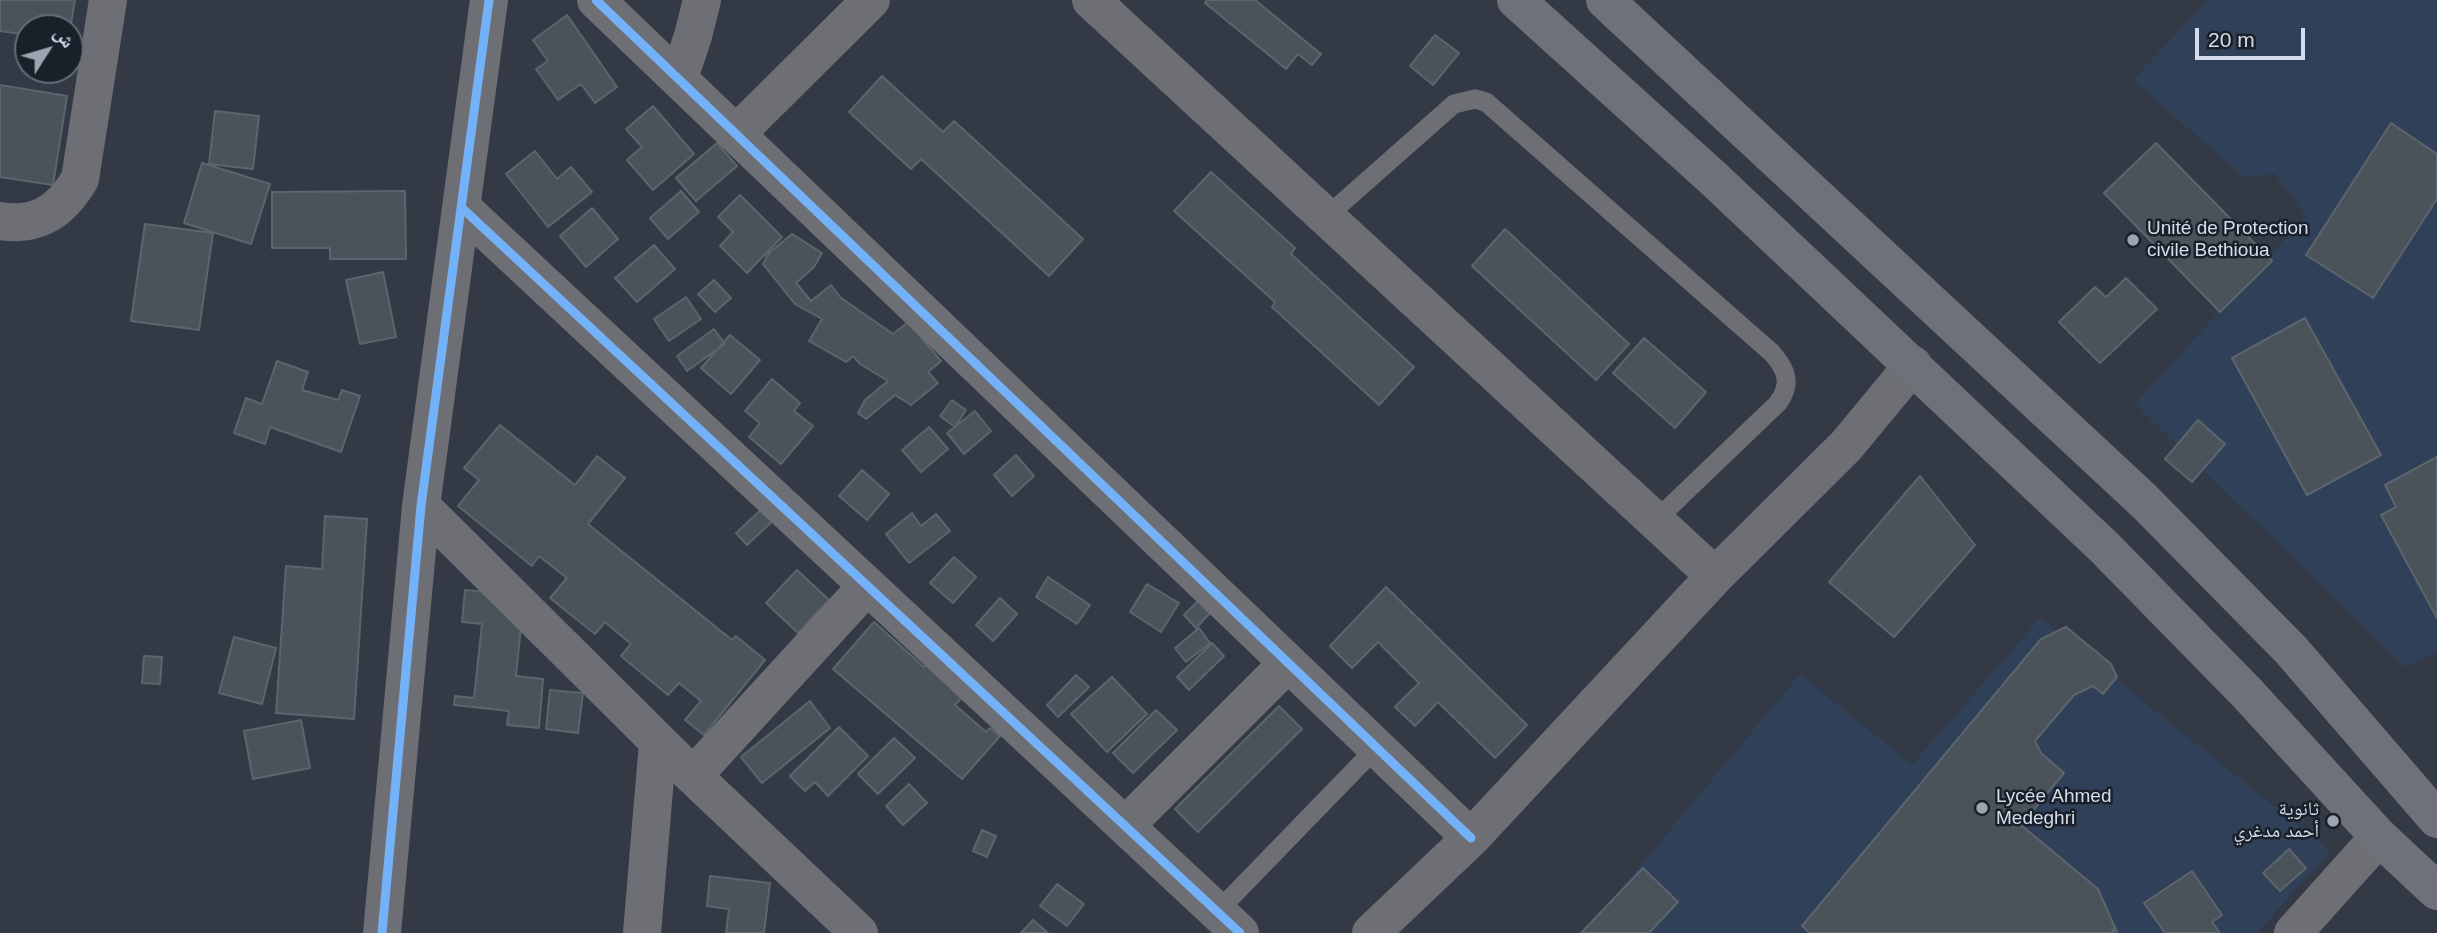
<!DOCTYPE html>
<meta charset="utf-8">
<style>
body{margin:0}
#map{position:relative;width:2437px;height:933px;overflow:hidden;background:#333a45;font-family:Helvetica,"Noto Naskh Arabic",sans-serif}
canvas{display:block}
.north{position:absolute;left:14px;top:14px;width:70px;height:70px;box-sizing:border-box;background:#192029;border:2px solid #646c76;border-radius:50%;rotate:53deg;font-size:19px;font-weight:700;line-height:28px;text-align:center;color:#d5ddea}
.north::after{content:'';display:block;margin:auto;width:24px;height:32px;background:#9ca4b0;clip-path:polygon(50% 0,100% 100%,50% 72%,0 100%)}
.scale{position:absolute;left:2195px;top:28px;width:110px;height:32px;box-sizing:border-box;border:4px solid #d5ddea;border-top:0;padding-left:9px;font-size:21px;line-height:24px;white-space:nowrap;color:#d5ddea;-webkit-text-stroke:5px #192029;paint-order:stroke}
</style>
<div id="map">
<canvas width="2437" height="933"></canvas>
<div class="north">ش</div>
<div class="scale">20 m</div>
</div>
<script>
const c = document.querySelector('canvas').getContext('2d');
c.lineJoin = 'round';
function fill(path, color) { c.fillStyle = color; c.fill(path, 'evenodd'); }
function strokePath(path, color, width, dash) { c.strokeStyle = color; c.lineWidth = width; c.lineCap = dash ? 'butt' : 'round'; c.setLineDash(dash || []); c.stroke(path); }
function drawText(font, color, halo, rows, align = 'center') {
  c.font = font + ' Helvetica,"Noto Naskh Arabic",sans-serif'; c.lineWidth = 5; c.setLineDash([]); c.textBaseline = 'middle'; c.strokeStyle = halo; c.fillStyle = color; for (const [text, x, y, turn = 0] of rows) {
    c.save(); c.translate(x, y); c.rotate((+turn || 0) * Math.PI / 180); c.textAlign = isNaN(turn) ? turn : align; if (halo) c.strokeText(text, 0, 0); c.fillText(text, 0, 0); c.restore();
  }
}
const built = new Path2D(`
 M2208,0H2437V652L2405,667L2135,404L2306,216L2274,173L2245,178L2133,80Z
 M2040,618L2330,851L2257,933H1584L1800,674L1912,765Z`);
const building = new Path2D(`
 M0,0H75L70,29L28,28V35L0,31Z
 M1207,0H1255L1321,54L1312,65L1298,54L1286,69L1205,3Z
 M567,15L617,87L595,103L581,84L558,100L536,69L548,61L533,40Z
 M1435,35L1459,53L1433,85L1410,66Z
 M882,76L943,132L954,121L1083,239L1049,276L921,159L911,169L849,112Z
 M0,85L67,96L53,185L0,177Z
 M653,106L694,154L653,190L627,160L642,147L626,129Z
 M215,111L259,116L253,169L209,164Z
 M2391,123L2437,154V199L2373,298L2306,255Z
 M717,143L737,166L696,201L676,178Z
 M2156,143L2272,261L2220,312L2104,193Z
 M535,151L557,179L571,167L592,192L548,227L506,174Z
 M202,163L270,184L251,244L184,223Z
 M1211,172L1295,248L1291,254L1414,367L1379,405L1272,307L1275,302L1174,211Z
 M405,191L406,259H330V248H272V192Z
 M681,191L699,212L668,239L650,218Z
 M740,195L782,237L747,273L720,246L733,232L718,217Z
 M592,208L618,239L586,267L560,236Z
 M145,224L213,233L199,330L131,321Z
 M1505,229L1629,344L1596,380L1472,266Z
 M792,234L822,253L814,267L796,283L811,301L831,285L841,298L893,334L908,322L941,361L928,372L938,383L911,405L895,395L866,419L858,413L865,400L888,381L860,364L853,356L846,362L809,341L822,319L795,304L763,264L769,253Z
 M654,245L675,269L637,302L615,278Z
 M383,272L396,337L360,344L346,280Z
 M2126,278L2157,309L2100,363L2059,322L2095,287L2106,297Z
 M714,280L731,298L715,312L698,294Z
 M686,297L701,319L669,341L654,319Z
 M2305,318L2381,455L2307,495L2232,358Z
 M714,329L725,344L687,371L677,356Z
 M730,335L760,360L731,394L701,368Z
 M1644,338L1706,392L1675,428L1613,373Z
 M277,361L308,372L302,390L338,400L342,390L360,396L341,452L270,427L265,444L234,433L246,398L262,404Z
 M772,379L800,403L794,411L813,426L781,464L749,437L760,423L745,411Z
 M952,400L966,410L955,427L940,416Z
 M975,411L991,431L964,454L947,433Z
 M2198,420L2225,444L2192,482L2165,459Z
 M500,425L575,485L597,456L625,478L588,524L732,640L736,636L765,660L704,735L685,720L701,701L679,683L668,695L621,656L631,644L605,622L595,634L550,598L567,578L539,556L532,566L458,506L479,480L464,468Z
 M929,427L948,449L921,472L902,450Z
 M1016,455L1034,476L1012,496L994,475Z
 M2437,457V618L2381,515L2396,507L2385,485Z
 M862,470L889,494L867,520L839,496Z
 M1920,476L1975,545L1894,637L1829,582Z
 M766,505L777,517L747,545L736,533Z
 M912,513L921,526L936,514L950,531L909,563L886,534Z
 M325,516L367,519L354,719L276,713L286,566L322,569Z
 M954,557L976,577L953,603L930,583Z
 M797,570L829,600L798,633L766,603Z
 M1048,577L1090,605L1077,624L1036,597Z
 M1147,584L1179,603L1161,632L1130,612Z
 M1386,587L1527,725L1495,758L1438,702L1415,726L1395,707L1419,683L1378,642L1352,668L1330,646Z
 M465,590L524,596L516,676L543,679L539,728L507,725L509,711L454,705L455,696L474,698L482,624L462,622Z
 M1000,598L1017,614L993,641L976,625Z
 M1198,601L1210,613L1196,628L1184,615Z
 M874,622L924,667L932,658L968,691L955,705L986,732L990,728L1000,736L962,779L833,669Z
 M2066,627L2111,664L2117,677L2103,694L2093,686L2074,695L2035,741L2041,753L2064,773L2021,825L2098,889L2117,932L2112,929L2114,933H1810L1802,926L2041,639Z
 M1199,628L1210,643L1186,662L1175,648Z
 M234,637L276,648L262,704L219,693Z
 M1212,643L1224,656L1189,690L1177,677Z
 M144,656L162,657L160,684L142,683Z
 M1076,675L1089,687L1058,717L1047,705Z
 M1112,677L1147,714L1107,752L1071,714Z
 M550,690L583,693L578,733L546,729Z
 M810,701L830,728L762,783L741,757Z
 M1279,706L1302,729L1198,832L1175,809Z
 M1156,710L1177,730L1133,773L1113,753Z
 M301,720L310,768L253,779L244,731Z
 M839,727L868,756L828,796L815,782L805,791L790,776Z
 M894,738L915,758L878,794L858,774Z
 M909,784L927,803L903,825L886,806Z
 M982,830L996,836L987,857L973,851Z
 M2289,849L2306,868L2280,891L2263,873Z
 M1643,868L1678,902L1649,933H1581Z
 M2192,871L2222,915L2212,922L2220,933H2165L2144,903Z
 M710,876L770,883L764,933H726L729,909L707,906Z
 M1057,884L1084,904L1067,926L1040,906Z
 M1033,920L1048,933H1021Z`);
const service = new Path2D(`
 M1326,217L1454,104L1475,99L1486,102L1772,353C1787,370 1792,384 1778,403L1656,520
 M1217,912L1377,747`);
const minor = new Path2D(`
 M596,0L1471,838
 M1091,0L1715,576
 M679,78L693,36L702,0
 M736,134L871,0
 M462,208L1240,933
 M0,221C38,227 61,211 80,179L108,0
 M421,506L693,776L859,933
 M693,776L867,586
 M1125,826L1288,663
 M382,933L421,506L489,0
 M642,933L658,742
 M1371,933L1471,838L1715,576L1846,446L1913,365
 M2293,933L2379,837`);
const secondary = new Path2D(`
 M1516,0L1714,179L2104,547L2247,693L2379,837L2437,891
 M1605,0L2144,501L2291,650L2437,819`);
const cycleway = new Path2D(`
 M596,0L1471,838
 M462,208L1240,933
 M382,933L421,506L489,0`);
const markers = [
 [2133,240,7,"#9ca4b0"],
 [1982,808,7,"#9ca4b0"],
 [2333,821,7,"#9ca4b0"]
];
const poiNames = [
 ["Unité de Protection",2147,229],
 ["civile Bethioua",2147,251],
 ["Lycée Ahmed",1996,797],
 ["Medeghri",1996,819],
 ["ثانوية",2319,810,"right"],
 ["أحمد مدغري",2319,832,"right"]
];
fill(built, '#304058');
fill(building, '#4a525a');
strokePath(building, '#5c656d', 2);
strokePath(service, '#6d6f75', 19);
strokePath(minor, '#6d6f75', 38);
strokePath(secondary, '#6e7178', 38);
strokePath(cycleway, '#73b2f8', 9);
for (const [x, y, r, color] of markers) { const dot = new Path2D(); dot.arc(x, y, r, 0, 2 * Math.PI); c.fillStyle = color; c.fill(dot); strokePath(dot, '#192029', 2.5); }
drawText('19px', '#d5ddea', '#192029', poiNames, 'left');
</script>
